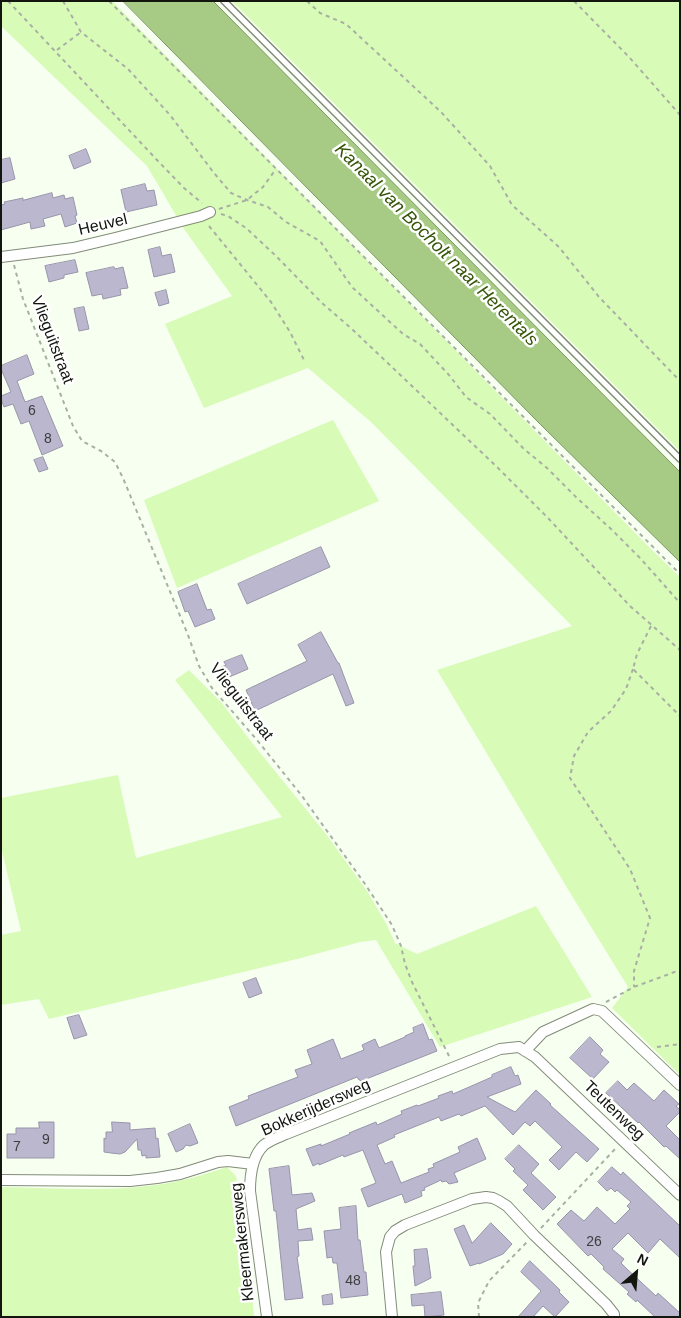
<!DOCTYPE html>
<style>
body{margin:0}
#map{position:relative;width:681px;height:1318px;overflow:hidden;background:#f7fff1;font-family:Arial,sans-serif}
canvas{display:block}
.frame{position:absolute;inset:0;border:2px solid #12160e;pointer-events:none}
.north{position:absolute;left:611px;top:1248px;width:50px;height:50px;-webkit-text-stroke:4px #fff;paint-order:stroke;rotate:27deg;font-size:14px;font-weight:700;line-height:20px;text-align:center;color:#12160e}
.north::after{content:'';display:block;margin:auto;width:18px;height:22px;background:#12160e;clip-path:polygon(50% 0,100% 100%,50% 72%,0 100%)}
</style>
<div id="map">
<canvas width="681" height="1318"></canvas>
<div class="frame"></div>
<div class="north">N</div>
</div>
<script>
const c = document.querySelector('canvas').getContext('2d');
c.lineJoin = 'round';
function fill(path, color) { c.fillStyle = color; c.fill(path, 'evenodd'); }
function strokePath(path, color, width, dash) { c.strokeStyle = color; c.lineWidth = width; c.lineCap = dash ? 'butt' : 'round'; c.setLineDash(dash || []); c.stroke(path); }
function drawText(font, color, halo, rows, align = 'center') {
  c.font = font + ' Arial,sans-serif'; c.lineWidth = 5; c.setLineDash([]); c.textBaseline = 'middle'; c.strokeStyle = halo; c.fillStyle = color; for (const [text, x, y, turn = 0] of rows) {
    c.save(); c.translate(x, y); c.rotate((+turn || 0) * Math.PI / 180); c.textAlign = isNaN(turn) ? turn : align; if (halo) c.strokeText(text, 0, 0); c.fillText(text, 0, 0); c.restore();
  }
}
const green = new Path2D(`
 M1,1H112L649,547L680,577V1075L612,1008L628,987L569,891L437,670L572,626L371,422L308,368L204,408L165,324L232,296L184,229L147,166L1,26Z
 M232,1H680V451Z
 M333,420L379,501L177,588L144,500Z
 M189,670L221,702L253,744L326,834L367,891L387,925L395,943L417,954L536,906L592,997L440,1047L376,940L360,942L301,958L49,1019L39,999L1,1005V935L21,931L1,847V798L118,775L136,858L282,817L175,680Z
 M227,1167L236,1176L248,1249L254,1317H1V1187C53,1188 105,1192 156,1185C180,1182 203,1175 227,1167Z`);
const water = new Path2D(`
 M123,1H213L680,472V562L541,425Z`);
const building = new Path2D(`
 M86,149L91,162L74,169L69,156Z
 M10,158L15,179L1,183V160Z
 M145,184L147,191L154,190L157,205L126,212L121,190Z
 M52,193L53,198L64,195L65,199L73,197L77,215L75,216L77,223L65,227L61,214L43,219L45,226L31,229L30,222L1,230V205L5,204L4,202L23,198V200Z
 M160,247L162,256L171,254L175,272L154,277L148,250Z
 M75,260L78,272L64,275V278L49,282L45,266Z
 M114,267L115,269L123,267L128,288L120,289L121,295L103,299L102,294L92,296L86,273Z
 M166,290L169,303L159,306L155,293Z
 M84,307L89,329L79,331L74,309Z
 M27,355L34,374L17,381L25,402L42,396L63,446L42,455L29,421L21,424L13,404L4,407L1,399V396L11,392L1,369V366Z
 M43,457L48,469L39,472L34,460Z
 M321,547L330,567L247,604L238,584Z
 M197,584L207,610L211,609L215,619L195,627L188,611L185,612L178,592Z
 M321,632L338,663H339L354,703L346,706L333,674L255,711L246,690L307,661L298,645Z
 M242,655L248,669L222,680L217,669L226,665L224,662Z
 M256,978L262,993L249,998L243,983Z
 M79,1015L87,1035L74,1039L67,1018Z
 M423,1024L429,1040L432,1039L437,1051L361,1081L360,1080H359L357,1077L236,1126L229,1107L249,1099L248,1096L298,1077L295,1070L312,1064L307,1050L333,1039L341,1059L364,1050L362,1045L375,1039L379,1048L405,1037V1036L414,1032L413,1028Z
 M590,1037L603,1050L600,1054L609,1062L593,1079L570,1058Z
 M511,1067L515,1076L518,1075L521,1084L487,1097L515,1112L536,1090L551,1104L550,1105L599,1149L587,1162L576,1152L559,1170L549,1160L562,1147L535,1121L530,1126L525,1122L513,1135L485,1106L461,1116L459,1114L441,1121L439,1117L394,1135L395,1137L377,1145L385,1164L392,1161L401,1183L429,1172L428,1169L434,1167L433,1164L460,1152L458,1147L477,1138L486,1159L454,1173L458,1182L449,1184L446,1181L442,1182L441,1180L424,1188L425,1190L421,1191L422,1196L405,1203L402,1194L368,1207L361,1189L376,1183L363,1150L344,1157L343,1155L319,1165V1163L313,1166L306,1149L321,1144V1146L350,1134L349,1133L376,1122L377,1125L402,1114L401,1111L417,1105L418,1106L439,1098L438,1096L452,1091L453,1094L476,1084L492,1077V1075Z
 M618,1081L627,1090L634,1083L654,1101L664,1090L679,1104L676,1106L680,1110V1112L666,1126L680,1140V1159L666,1146L664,1147L639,1122L638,1123L606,1093Z
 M39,1122H54V1158H7V1134H16V1128H39Z
 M112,1122L130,1123V1130L155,1128L156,1139L158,1138L160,1157L146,1158V1155L142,1156L141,1150H138L137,1139L125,1152L120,1154L111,1153L104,1152V1138L106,1139V1132H112Z
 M190,1124L198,1143L190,1146L186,1145L183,1149L176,1152L168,1134Z
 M519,1145L539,1164L531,1173L556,1197L543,1210L523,1190L528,1185L513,1171L515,1169L505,1159Z
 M289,1166L292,1195L312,1193L315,1201L296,1209L298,1230L311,1228L313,1240L298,1241L299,1256L297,1257L303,1298L285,1300L276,1211H274L269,1169Z
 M612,1167L621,1175L623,1172L680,1226V1258L660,1239L648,1253L628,1233L612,1249L624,1259L621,1263L627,1269L656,1296L658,1293L680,1313V1317H655L637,1300L636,1302L627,1294L629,1292L603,1269L604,1267L591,1254L588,1256L557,1224L571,1210L584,1221L597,1207L615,1224L630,1209L627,1206L631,1202L617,1190L615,1192L611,1188L607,1191L598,1182Z
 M356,1206L358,1240H360L364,1272H366L368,1295L341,1298L337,1263H333L332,1257L327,1258L324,1231L341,1229L339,1208Z
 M491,1223L512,1244L503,1254L479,1264V1263L470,1266L454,1229L464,1225L472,1243Z
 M427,1249L431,1278L415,1286L413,1266H415L414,1250Z
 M530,1261L560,1290L559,1292L569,1302L555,1317L543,1306L533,1317H518L541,1291L521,1272Z
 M441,1292L444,1315L425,1317L424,1305L412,1306L411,1295Z
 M332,1294L333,1304L323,1305L322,1296Z`);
const path = new Path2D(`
 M8,1L157,160L184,188L202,203
 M63,1L81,32L128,69L170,115L214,173L231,193L247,200L268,207L286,222L320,241L352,287L403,334L420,344L449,375L466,397L490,414L524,449L547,468L577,498L611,529L641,559L680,603
 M109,1L680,574
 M307,1L320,13L346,24L441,112L490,166L512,205L559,247L599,297L680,381
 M574,1L630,58L680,115
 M57,50L81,32
 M219,209L247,200L263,187L276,169
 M221,214L228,216L246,228L275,255L322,303L352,329L498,468L548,518L630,606L680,650
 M209,226L271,302L290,332L305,362
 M14,265L23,299L73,426L82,441L101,451L115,462L123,478L188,635L199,666L212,688L257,740L302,796L365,884L392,925L401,946L405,964L412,982L450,1058
 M651,626L637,654L633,669L680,716
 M633,669L626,689L611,711L588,732L574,756L570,778L630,869L650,918L634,971V987
 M606,1002L634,987L680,970
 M657,1047L680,1044
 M541,1228L616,1148
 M479,1317L478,1303L489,1281L527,1242`);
const lane = new Path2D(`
 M224,1L680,459`);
const street = new Path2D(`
 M1,257L73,248L115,238L201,216L210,212
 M525,1051L543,1032L593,1009L602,1011L680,1085
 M1,1180L130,1181L157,1178L180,1174L218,1162L228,1161L253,1164
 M267,1317L250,1191C250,1175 252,1156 264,1145C270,1140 279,1137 286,1134L500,1049L519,1047L535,1057L680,1195
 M392,1317L386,1252L390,1237L395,1231L405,1225L472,1199L486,1197L493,1198L499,1201L507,1206L534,1235L606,1304L614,1314V1317`);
const numberNames = [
 ["6",32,411],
 ["8",48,439],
 ["9",46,1140],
 ["7",17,1147],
 ["26",594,1242],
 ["48",353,1281]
];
const streetNames = [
 ["Heuvel",103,225,-13],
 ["Vlieguitstraat",52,340,69],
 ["Vlieguitstraat",241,702,52],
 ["Bokkerijdersweg",316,1108,-24],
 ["Teutenweg",614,1111,44],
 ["Kleermakersweg",243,1242,-96]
];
const waterNames = [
 ["Kanaal van Bocholt naar Herentals",436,245,45]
];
fill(green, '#d8fbb8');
fill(water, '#a7cb84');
strokePath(water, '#7a9561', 1);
fill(building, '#bbb7ce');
strokePath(building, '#9894aa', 1);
strokePath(lane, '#828c78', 8);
strokePath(street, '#828c78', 12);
strokePath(path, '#a8afa3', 2, [4, 4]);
strokePath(lane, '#fff', 5);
strokePath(street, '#fff', 10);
drawText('14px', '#3c3e3e', null, numberNames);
drawText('16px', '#12160e', '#fff', streetNames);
drawText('italic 18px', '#355507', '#fff', waterNames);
</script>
